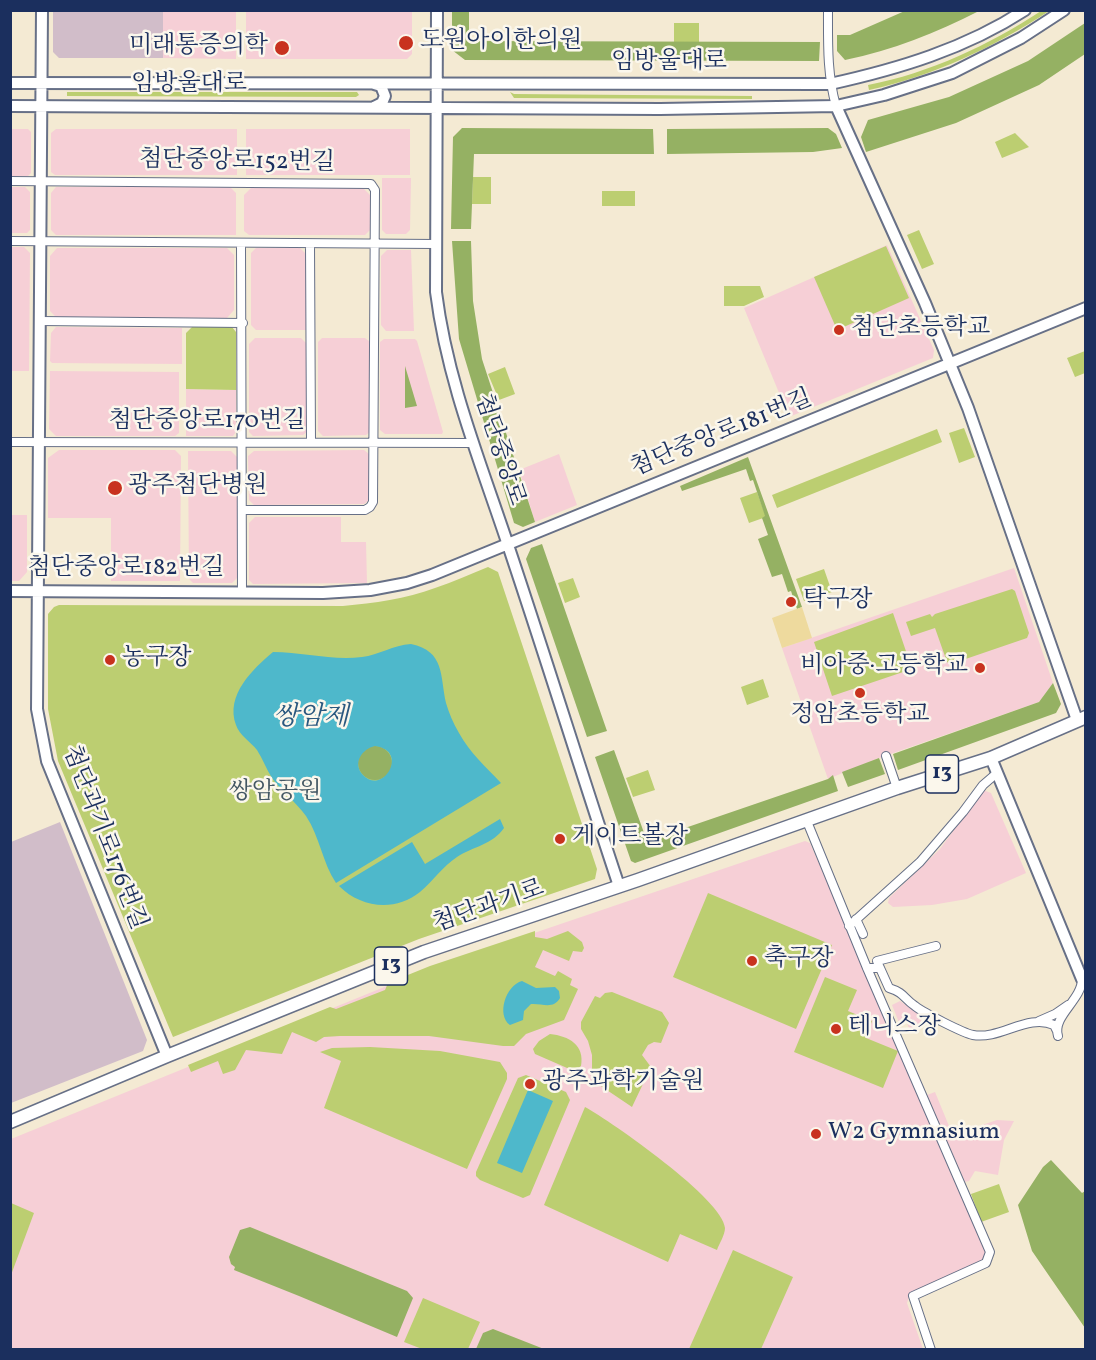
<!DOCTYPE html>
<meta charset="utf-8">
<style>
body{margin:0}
#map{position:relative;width:1096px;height:1360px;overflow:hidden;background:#f4ead3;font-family:Vollkorn,serif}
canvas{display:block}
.frame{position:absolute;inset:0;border:12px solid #1b2f5e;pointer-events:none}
</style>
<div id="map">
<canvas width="1096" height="1360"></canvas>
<div class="frame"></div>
</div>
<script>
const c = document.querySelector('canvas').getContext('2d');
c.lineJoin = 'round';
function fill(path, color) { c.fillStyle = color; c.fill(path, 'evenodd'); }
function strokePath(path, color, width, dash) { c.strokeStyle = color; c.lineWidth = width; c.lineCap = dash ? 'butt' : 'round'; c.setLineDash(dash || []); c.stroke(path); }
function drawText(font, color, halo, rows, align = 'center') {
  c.font = font + ' Vollkorn,"Noto Serif KR",serif'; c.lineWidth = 5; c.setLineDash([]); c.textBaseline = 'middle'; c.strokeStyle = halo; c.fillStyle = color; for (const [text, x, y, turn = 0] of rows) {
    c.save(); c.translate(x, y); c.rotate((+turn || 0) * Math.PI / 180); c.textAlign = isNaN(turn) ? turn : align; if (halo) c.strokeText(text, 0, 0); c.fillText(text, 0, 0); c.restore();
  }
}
const built = new Path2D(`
 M163,11H236V59L163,58Z
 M246,11H412V54L407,59H246Z
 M10,129H28L31,132V173L28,176H11Z
 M56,129H237V175H55L51,172V133Z
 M246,129H410V175H246Z
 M382,178H411L410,230L406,234H386L382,230Z
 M10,187H25L30,192V230L27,233H11Z
 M56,187H230L236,193V235H56L51,230V193Z
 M252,187H362L370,195V230L365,235H249L244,231V195Z
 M887,245L934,350L933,358L789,417L744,308Z
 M10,247H24L30,253L29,371H11Z
 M57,248H227L234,255V310L227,318L56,317L50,311V256Z
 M256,248H300L306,254V330H256L251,325V253Z
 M387,250H411L414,331H386L381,325V256Z
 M56,327L182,328V364L52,363L50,361L51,333Z
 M255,338H301L306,343L307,432L303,435L253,436L249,432V344Z
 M322,338H365L370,342V432L366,435L323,436L318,431V342Z
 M384,339H415L417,341L443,432L442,434H385L380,430V342Z
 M50,371L179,372V433L175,436H56L49,429Z
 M186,389L236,390V432L233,436H186Z
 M59,450H175L181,456L180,581H111V518H48V458Z
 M364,450L369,454V500L364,504L254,505L249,500L248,456L254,451Z
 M188,451H231L237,457V578L232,583H193L189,579Z
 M559,454L577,505L535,522L519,470Z
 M11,515H27V572L19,581H11Z
 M255,517H341V542H366L367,583L253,584L249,580V523Z
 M1014,568L1053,683L1039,702L879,758L828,779L782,648Z
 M983,790L991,793L1026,873L967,899L932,905L893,907L888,903L889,898L940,849Z
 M805,841L810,843L988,1251L985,1261L910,1294L907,1303L923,1349L11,1350V1139L431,968Z
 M900,1001L919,1014L923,1025L913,1026V1029L909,1028L906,1021L900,1025L892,1005Z
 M935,1092L949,1126L955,1130L973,1128L997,1120L1014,1121L1004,1140L998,1175L975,1171L969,1181L965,1182L927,1095Z`);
const industrial = new Path2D(`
 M53,11H163V58H59L53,52Z
 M60,822L147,1040L143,1051L11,1103V842Z`);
const green = new Path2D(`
 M1041,11H1049C994,47 934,76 869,90L868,85C930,73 989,45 1041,11Z
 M674,23H699V42H674Z
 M67,92H357L359,95L356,97L67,96Z
 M510,92L514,94L752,96V94V99L514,98Z
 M1015,133L1029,147L1002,158L995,142Z
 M473,177H491V204H472Z
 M602,191H635V206H602Z
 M919,230L934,264L922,269L907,235Z
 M886,246L909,298L837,330L814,277Z
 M724,286H760L764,297L744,306H724Z
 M192,327H232L236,332V390L186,389V333Z
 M1085,351V373L1075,377L1067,358Z
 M505,367L515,394L499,400L488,374Z
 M964,428L975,457L959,463L949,433Z
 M937,429L942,442L777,508L772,495Z
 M757,492L766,517L749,523L740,498Z
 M488,567L498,572L597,869L595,879L419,939L173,1037L58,761L48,709V614L54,607L59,605L343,606C374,603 406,599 435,588C453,582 470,574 488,567Z
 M824,569L832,592L804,601L796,579Z
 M573,578L580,597L565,603L558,583Z
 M1012,589L1015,591L1029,633L1027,638L951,664L947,662L935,628L911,636L906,622L930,614L932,617L935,614Z
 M893,613L912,669L832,696L814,642Z
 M763,679L769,697L747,705L741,687Z
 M648,770L655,790L633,797L626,778Z
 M708,893L832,945L796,1029L673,977Z
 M535,931V937L547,939L568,931L582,942L584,948L582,952L573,951L569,961L543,950L535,967L555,976L558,971L572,979L570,985L578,989L564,1020L526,1034L514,1046H503L429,1036H340L324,1037L316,1042L292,1032L282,1054L246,1050L235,1070L223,1074L218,1061L191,1072L188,1065L330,1007L336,1009L385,990L388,983L430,966Z
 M825,977L857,990L848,1011L872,1021L866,1038L898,1051L883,1088L794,1052Z
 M612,992L662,1012L669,1023L661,1043L654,1042L648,1045L642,1055L651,1067L632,1107L592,1080V1055L588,1041L581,1029V1022L595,996L600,998L605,993Z
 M550,1034C569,1036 585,1045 581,1066L574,1071L535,1054L533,1049L539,1041Z
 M370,1047L440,1051L500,1062L507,1073V1079L467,1169L324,1108L341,1061L320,1052L332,1048Z
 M526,1075L566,1092L570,1100L530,1195L523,1198L480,1180L476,1176V1172L518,1078Z
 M585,1107C612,1122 724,1200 725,1228C725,1235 719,1244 717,1250L680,1234L668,1262L544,1205Z
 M999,1184L1009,1212L981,1222L971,1194Z
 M11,1203L34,1213L11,1275Z
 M733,1250L793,1277L761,1349H689Z
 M423,1298L480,1322L468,1349H422L404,1342Z`);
const forest = new Path2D(`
 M907,10L979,11C936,33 893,50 845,60L837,51V35H850Z
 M452,11H469V41L820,42L819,61L465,60L452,50Z
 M1085,23V54L1039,85L956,123L866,152L861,137L868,120L949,97L1028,61Z
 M462,128L653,129L654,154H474L471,229H451L453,137Z
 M828,128L836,134L842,148L813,152L667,154V129Z
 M452,241H471L473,301L482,359L535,522L523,527L514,523L459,339Z
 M405,366L417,406L405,408Z
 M748,457L802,607L797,609L791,591L788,592L782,574L772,577L758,539L768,535L762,518L765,516L753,480L750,481L746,469L682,491L680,486Z
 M542,544L607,731L587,737L526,559L531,548Z
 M1053,683L1061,704L1056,713L898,770L893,754L1039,702Z
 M358 763a17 17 0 1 1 34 0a17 17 0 1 1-34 0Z
 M614,750L647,841L828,779L833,775L838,791L635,863L631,861L595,757Z
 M879,758L885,774L848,787L842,772Z
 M1051,1160L1082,1193L1085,1191V1328L1032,1251L1018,1205L1043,1167Z
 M250,1227L407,1291L413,1298L397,1337L299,1296L234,1270L235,1267L231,1264L229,1257L240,1230Z
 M493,1329L544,1349H476L483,1333Z`);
const sand = new Path2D(`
 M802,607L812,638L782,648L772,618Z`);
const water = new Path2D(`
 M411,644C445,651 440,676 446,703C449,713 453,723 459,733C470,753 486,767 501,783L336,883C322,862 320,837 306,816C296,802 282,792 272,778C266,769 263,759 257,750C251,742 239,735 236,725C225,695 253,669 273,652C303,652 333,661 362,657C379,655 393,645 411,644ZM375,746C410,751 383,796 363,775C352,763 362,749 375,746Z
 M500,819L504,828C492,845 474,846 457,857C443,866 433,881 420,892C395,912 361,908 339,886L412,842L425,864Z
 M522,981L536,988L555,987L559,991L560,998C553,1010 542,1003 531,1004L524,1011L523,1020L510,1025C496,1015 506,985 522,981Z
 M528,1090L553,1101L522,1173L497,1163Z`);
const street = new Path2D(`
 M828,10C828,43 827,74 836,106
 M10,181L371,184L375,190L373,502L370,507L365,510H242
 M10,241L436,244
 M241,243L242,592
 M310,244L311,442
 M40,321L243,323
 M10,442L472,443
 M886,756L897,788
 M806,819L867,968L990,1252L986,1263L913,1296L931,1350
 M856,919L863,934
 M849,926L920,862L963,812L983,785L997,773
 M867,968H880L889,988C905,993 903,998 915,1006C924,1013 963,1033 973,1035C1000,1040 1028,1013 1054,1025L1057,1031
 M880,968L877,961L936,946
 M1039,1021L1055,1014L1068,1005
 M1058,1036C1052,1016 1082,1000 1082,979`);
const secondary = new Path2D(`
 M42,10L37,709L47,761L167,1056
 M437,10L436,292C447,380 480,461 508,545C546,658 581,772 619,886
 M10,83L830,84C898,69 965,49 1025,10
 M374,84L381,86L385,96L382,103L374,107
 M10,106L660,109L836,106L884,95L952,73L1021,38L1064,10
 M836,106L925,303L968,408L1077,720
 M10,591L323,593L370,590L407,583L432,575L1086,308
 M991,758L1082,979`);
const primary = new Path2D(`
 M10,1122L167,1056L424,952L638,880L897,788L991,758L1086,717`);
const markers = [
 [406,43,8,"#c8321e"],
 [282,48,8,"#c8321e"],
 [839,330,6,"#c8321e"],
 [115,488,8,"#c8321e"],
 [791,602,6,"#c8321e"],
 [110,660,6,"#c8321e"],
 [980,668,6,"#c8321e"],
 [860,693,6,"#c8321e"],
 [560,839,6,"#c8321e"],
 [752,961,6,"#c8321e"],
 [836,1029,6,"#c8321e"],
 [530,1084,6,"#c8321e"],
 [816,1134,6,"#c8321e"]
];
const shields = [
 [942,774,33],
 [391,966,33]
];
const shieldNames = [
 ["13",942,774],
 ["13",391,966]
];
const poiNames = [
 ["도원아이한의원",420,43],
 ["미래통증의학",268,48,"right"],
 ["첨단초등학교",851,330],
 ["광주첨단병원",128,488],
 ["탁구장",803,602],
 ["농구장",122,660],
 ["비아중·고등학교",968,668,"right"],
 ["정암초등학교",860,717,"center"],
 ["게이트볼장",572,839],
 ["축구장",764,961],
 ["테니스장",848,1029],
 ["광주과학기술원",542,1084],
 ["W2 Gymnasium",828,1134]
];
const streetNames = [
 ["임방울대로",669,64],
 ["임방울대로",189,86],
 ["첨단중앙로152번길",237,163,1],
 ["첨단중앙로170번길",207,423],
 ["첨단중앙로181번길",722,435,-22],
 ["첨단중앙로",498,450,72],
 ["첨단중앙로182번길",126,570],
 ["첨단과기로176번길",103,838,69],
 ["첨단과기로",489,908,-19]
];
const parkNames = [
 ["쌍암공원",275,794]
];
const waterNames = [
 ["쌍암제",311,719]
];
fill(built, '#f6cfd6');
fill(industrial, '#d1bdc9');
fill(green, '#bcce71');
fill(forest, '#95b163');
fill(sand, '#eeda9e');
fill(water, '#4eb8cb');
strokePath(street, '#677087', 10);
strokePath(secondary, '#677087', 14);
strokePath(primary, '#677087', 15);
strokePath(street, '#fff', 8);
strokePath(secondary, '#fff', 10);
strokePath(primary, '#fff', 12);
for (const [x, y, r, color] of markers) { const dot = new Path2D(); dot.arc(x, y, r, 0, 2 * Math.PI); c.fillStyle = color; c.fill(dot); strokePath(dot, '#fbf7ec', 2); }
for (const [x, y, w] of shields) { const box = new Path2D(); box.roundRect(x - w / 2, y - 19, w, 38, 4.5); c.fillStyle = '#fbf7ec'; c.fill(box); strokePath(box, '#1b2f5e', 1.5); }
drawText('bold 22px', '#1b2f5e', null, shieldNames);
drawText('24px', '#1b2f5e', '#fbf7ec', poiNames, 'left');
drawText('24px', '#1b2f5e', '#fbf7ec', streetNames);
drawText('24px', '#435763', '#fbf7ec', parkNames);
drawText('italic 26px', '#2a587f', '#fbf7ec', waterNames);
</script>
